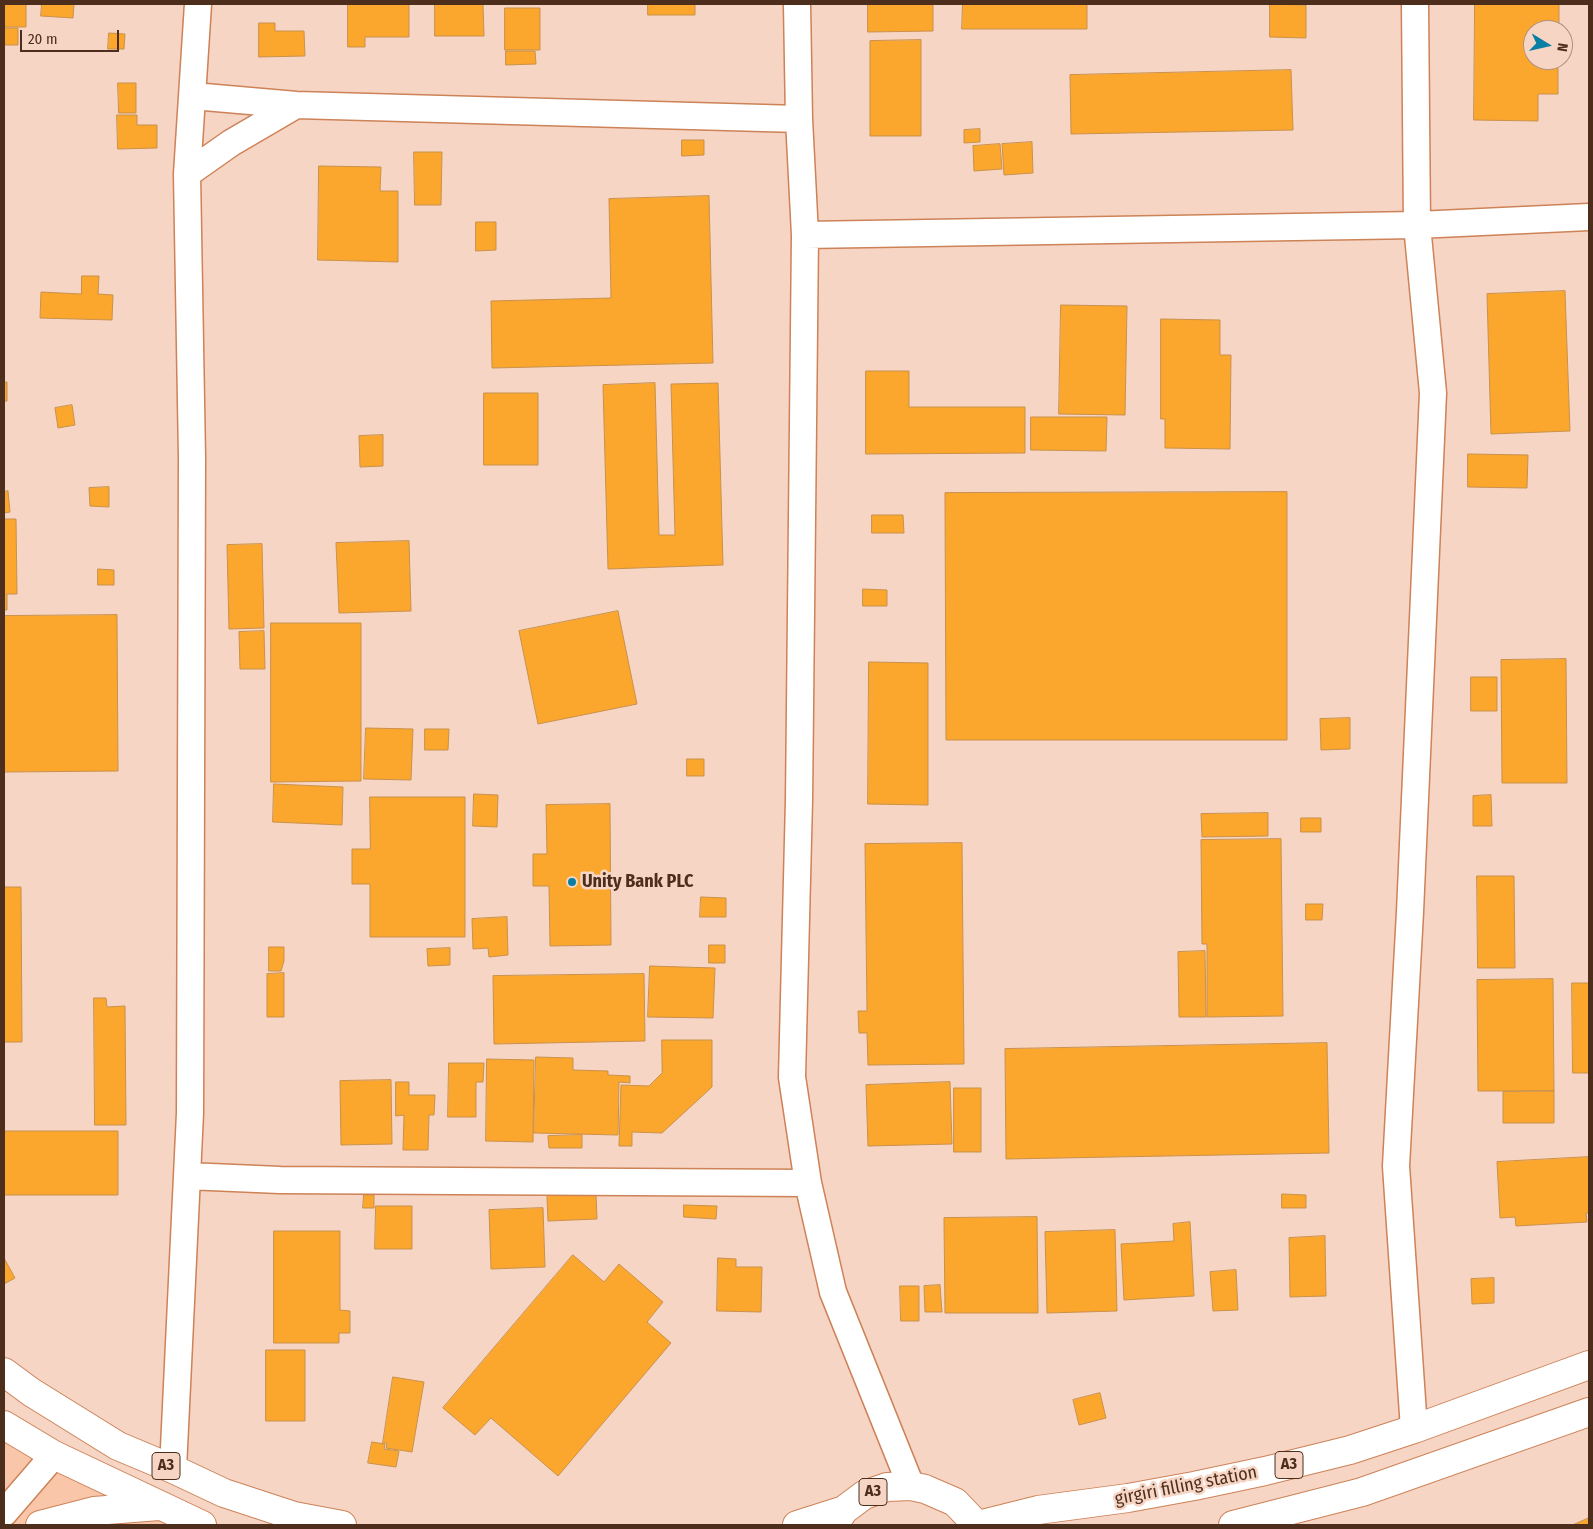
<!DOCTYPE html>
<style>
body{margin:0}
#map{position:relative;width:1593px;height:1529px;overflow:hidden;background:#f6d5c4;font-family:"Fira Sans Condensed",sans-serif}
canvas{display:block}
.frame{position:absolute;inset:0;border:5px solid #4d2e1c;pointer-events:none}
.north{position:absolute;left:1523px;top:20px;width:50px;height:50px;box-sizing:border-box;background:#f6d5c4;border:1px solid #b29281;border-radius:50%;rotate:99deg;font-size:14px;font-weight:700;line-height:20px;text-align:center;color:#4d2e1c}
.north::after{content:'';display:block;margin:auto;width:18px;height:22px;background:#0a7ea5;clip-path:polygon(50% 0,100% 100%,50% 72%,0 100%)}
.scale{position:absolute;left:20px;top:30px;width:99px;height:22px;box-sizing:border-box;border:2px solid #4d2e1c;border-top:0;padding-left:6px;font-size:15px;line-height:18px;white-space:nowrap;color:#4d2e1c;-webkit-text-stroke:4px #f6d5c4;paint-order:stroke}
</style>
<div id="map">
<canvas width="1593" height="1529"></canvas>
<div class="frame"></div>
<div class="north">N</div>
<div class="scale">20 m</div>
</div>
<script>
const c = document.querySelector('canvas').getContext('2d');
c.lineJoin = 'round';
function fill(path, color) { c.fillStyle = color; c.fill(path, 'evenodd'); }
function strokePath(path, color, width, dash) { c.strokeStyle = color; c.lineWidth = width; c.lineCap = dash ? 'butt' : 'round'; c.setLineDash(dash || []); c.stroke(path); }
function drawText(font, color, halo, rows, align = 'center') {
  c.font = font + ' "Fira Sans Condensed",sans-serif'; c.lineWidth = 5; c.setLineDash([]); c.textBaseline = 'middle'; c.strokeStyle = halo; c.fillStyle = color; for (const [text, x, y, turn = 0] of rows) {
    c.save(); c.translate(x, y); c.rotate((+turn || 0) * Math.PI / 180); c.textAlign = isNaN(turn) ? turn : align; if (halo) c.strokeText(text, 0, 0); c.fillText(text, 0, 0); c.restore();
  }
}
const built = new Path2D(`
 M4,1432L191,1525H4Z`);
const building = new Path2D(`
 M4,4H26V27H4Z
 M42,4H74L73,18L41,16Z
 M348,4H409V37H365V47H348Z
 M435,4H483L484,36H435Z
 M648,4H695V15H648Z
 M868,4H933V31L868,32Z
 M963,4H1087V29H962Z
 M1270,4L1306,5V38L1270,37Z
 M1475,4H1559V30H1533V60H1558V94H1538V121L1474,120Z
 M505,8H540V50H505Z
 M259,23H275V31H304L305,56L259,57Z
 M4,28H18V45H4Z
 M109,33L125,34L124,49H108Z
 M921,40V136H870V41Z
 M506,51H535L536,64L506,65Z
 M1291,70L1293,130L1071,134L1070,75Z
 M118,83H136V113H119Z
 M117,115H137V125H157V148L118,149Z
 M980,129V142L964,143V130Z
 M682,140H704V155L682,156Z
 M1032,142L1033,173L1004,175L1002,144Z
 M1000,144L1002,169L974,171L973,146Z
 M414,152H442L441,205H415Z
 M319,166L381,167L380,191H398V262L318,260Z
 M709,196L713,363L492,368L491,301L611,298L609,199Z
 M476,222H496V250L476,251Z
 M82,276H99L98,294L113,295L112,320L40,318L41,292L81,294Z
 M1565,291L1570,431L1491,434L1487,294Z
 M1061,305L1127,306L1125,415L1059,414Z
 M1161,319L1220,320V355H1231L1230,449L1165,448V419H1161Z
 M866,371H909V407H1025V453L866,454Z
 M4,382H7V401H4Z
 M655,383L659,535H675L671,384L718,383L723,565L608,569L603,385Z
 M484,393H538V465H484Z
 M72,405L75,425L58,428L55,408Z
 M1031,417H1107L1106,451L1031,450Z
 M383,435V466L360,467L359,436Z
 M1468,454L1528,455L1527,488L1468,487Z
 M109,487V507L90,506L89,488Z
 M8,491L10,512L4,513V492Z
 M1287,492V740H946L945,493Z
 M872,515H903L904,533H872Z
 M4,519H16L17,594H7V610H4Z
 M409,541L411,611L339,613L336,543Z
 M262,544L264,628L229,629L227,545Z
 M98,569L114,570V585H98Z
 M863,589L887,590V606H863Z
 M618,611L637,704L538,724L519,631Z
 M117,615L118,771L4,772V616Z
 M271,623H361V781L271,782Z
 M264,631L265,669H240L239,632Z
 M1566,659L1567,783H1502L1501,660Z
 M869,662L928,663V805L868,804Z
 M1471,677H1497V711H1471Z
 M1350,718V749L1321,750L1320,719Z
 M366,728L413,729L411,780L364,779Z
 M425,729H449L448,750H425Z
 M687,759H704V776H687Z
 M274,784L343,787L342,825L273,822Z
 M474,794L498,795L497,827L473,826Z
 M1491,795L1492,826H1473V796Z
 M370,797H465V937H370V884H352V849H370Z
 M610,804L611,945L550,946L549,886H533V854H547L546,805Z
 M1268,813V836L1202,837L1201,814Z
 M1301,818H1321V832H1301Z
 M1281,839L1283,1016L1207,1017V944H1202L1201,840Z
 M962,843L964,1064L868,1065L867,1033H859L858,1011H867L865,844Z
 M1477,876H1514L1515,968H1478Z
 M4,887H21L22,1042H4Z
 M701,897L726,898V917H700Z
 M1306,904H1323L1322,920H1306Z
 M507,917L508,955L489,957L488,948L473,949L472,919Z
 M709,945H725V963H709Z
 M269,947H284V961L281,971H269Z
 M450,948V965L428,966L427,949Z
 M1205,951L1206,1017H1179L1178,952Z
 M650,966L715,968L713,1018L648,1017Z
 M284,973V1017H267V974Z
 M644,974L645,1041L494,1044L493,976Z
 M1553,979L1554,1091H1478L1477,980Z
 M1572,983H1589V1073H1573Z
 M94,998H106L107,1007L125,1006L126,1125H95Z
 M662,1040H712V1087L662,1133L632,1132V1146H619L621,1085L649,1086L662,1073Z
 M1327,1043L1329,1153L1006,1159L1005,1049Z
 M536,1057L573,1058V1070L608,1071V1075L630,1076V1083L619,1082L618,1135L534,1133Z
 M487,1059L534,1060L533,1142L486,1141Z
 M449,1063H484L483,1082H476V1117H448Z
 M391,1080L392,1144L341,1145L340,1081Z
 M396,1082H409V1095H435L434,1115H429L428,1150H403L404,1115L396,1116Z
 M950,1082L952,1144L868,1146L866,1085Z
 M954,1088H981V1152H954Z
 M1554,1091V1123H1503V1092Z
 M4,1131H118V1195H4Z
 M582,1135V1148H549L548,1136Z
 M1589,1157V1213H1586L1587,1222L1516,1226L1515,1217L1500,1218L1497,1162Z
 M596,1194L597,1219L548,1221L547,1196Z
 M1282,1194L1306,1195V1208H1282Z
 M364,1195H374V1208H363Z
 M684,1205L717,1206L716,1219L684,1217Z
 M376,1206H412V1249H375Z
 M543,1208L545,1267L491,1269L489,1210Z
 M1037,1217L1038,1313H945L944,1218Z
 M1190,1222L1194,1296L1124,1300L1121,1244L1174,1241L1173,1224Z
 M1115,1230L1117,1311L1047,1313L1045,1232Z
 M274,1231H340V1310L350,1311V1333H339V1343H274Z
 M1325,1236L1326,1296L1290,1297L1289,1238Z
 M573,1255L604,1282L619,1264L663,1302L647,1322L671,1343L558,1476L491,1418L475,1435L443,1408Z
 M4,1258L15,1278L4,1284Z
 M718,1258L736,1259V1267H762L761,1312L717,1311Z
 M1236,1270L1238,1310L1213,1311L1210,1272Z
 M1494,1278V1303L1472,1304L1471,1279Z
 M940,1285L942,1312H925L924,1286Z
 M900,1286H919V1321H901Z
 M266,1350H305V1421H266Z
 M393,1377L424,1382L412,1452L386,1448L387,1443H383Z
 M1100,1393L1106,1418L1079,1425L1073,1400Z
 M372,1442L385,1444L384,1449L399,1451L396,1467L368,1463Z
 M1589,1518V1525H1573Z`);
const minor = new Path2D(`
 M797,4L799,119L805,235L799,800L792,1077L808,1183L833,1292L911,1486
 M193,96L296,105L799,119
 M187,174L231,143L296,105
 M805,235L1417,225L1589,217
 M187,1176L280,1180L808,1183
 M1414,1429L1396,1166L1410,912L1433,393L1417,225L1415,4
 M173,1469L190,1113L192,458L187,174L198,4
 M4,1513L54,1455`);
const trunk = new Path2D(`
 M4,1372L31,1392L118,1446L173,1469L224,1493L294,1516L342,1525
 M4,1425L54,1455L202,1525
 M40,1525L94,1511L159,1506
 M797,1525L844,1510
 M834,1525L844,1510L864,1495L887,1487L911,1486L925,1489L955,1502L977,1525
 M978,1525L1038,1510L1128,1498L1194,1486L1265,1471L1350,1450L1414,1429L1589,1365
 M1233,1525L1362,1492L1589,1412`);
const markers = [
 [572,882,5,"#0a7ea5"]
];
const shields = [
 [1289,1465,28],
 [166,1466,28],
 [873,1492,28]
];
const shieldNames = [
 ["A3",1289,1465],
 ["A3",166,1466],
 ["A3",873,1492]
];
const poiNames = [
 ["Unity Bank PLC",582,882]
];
const streetNames = [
 ["girgiri filling station",1186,1486,-11]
];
fill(built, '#fac6a9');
fill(building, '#fba62d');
strokePath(building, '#c9914c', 1);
strokePath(minor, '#cd8257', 29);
strokePath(trunk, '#cd8257', 30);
strokePath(minor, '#fff', 26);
strokePath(trunk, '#fff', 28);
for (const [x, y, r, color] of markers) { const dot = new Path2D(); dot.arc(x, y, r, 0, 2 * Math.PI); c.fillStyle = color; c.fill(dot); strokePath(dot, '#f6d5c4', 2); }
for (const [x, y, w] of shields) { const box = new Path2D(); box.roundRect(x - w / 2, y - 13.5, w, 27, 4); c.fillStyle = '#f6d5c4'; c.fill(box); strokePath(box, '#4d2e1c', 1); }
drawText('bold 16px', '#4d2e1c', null, shieldNames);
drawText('bold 18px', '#4d2e1c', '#f6d5c4', poiNames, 'left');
drawText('18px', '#4d2e1c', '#f6d5c4', streetNames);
</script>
